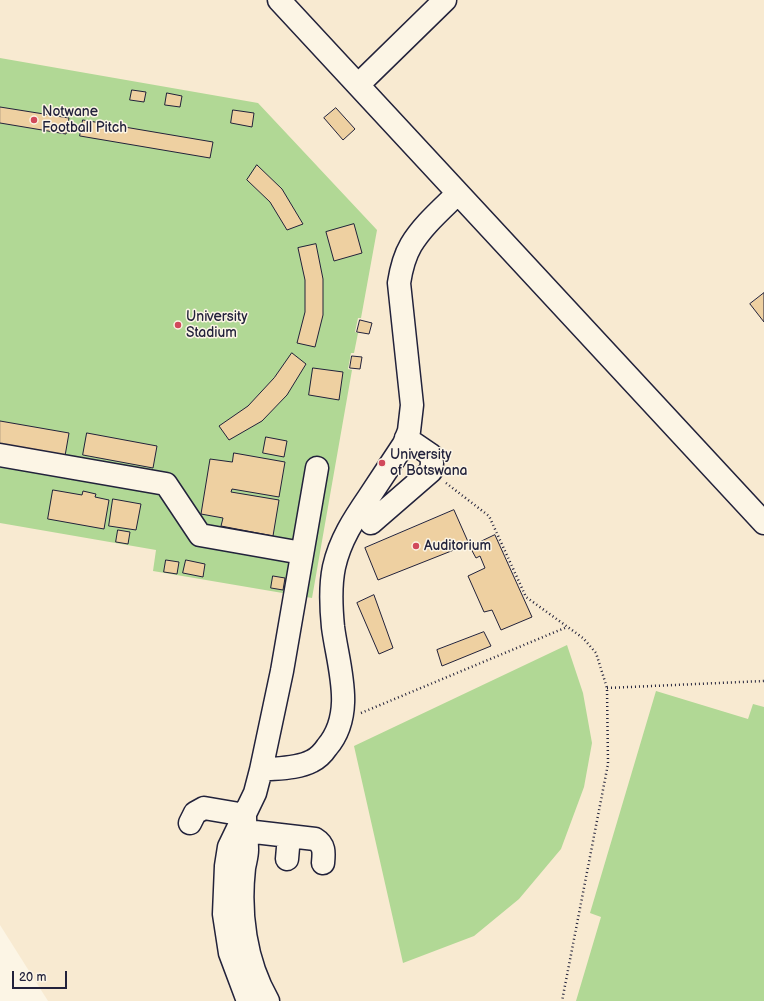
<!DOCTYPE html>
<style>
body{margin:0}
#map{position:relative;width:764px;height:1001px;overflow:hidden;background:#fcf5e5;font-family:"Balsamiq Sans",sans-serif}
canvas{display:block}
.scale{position:absolute;left:12px;top:971px;width:55px;height:18px;box-sizing:border-box;border:2px solid #22223b;border-top:0;padding-left:5px;font-size:12px;line-height:14px;white-space:nowrap;color:#22223b;-webkit-text-stroke:3px #fcf5e5;paint-order:stroke}
</style>
<div id="map">
<canvas width="764" height="1001"></canvas>
<div class="scale">20 m</div>
</div>
<script>
const c = document.querySelector('canvas').getContext('2d');
c.lineJoin = 'round';
function fill(path, color) { c.fillStyle = color; c.fill(path, 'evenodd'); }
function strokePath(path, color, width, dash) { c.strokeStyle = color; c.lineWidth = width; c.lineCap = dash ? 'butt' : 'round'; c.setLineDash(dash || []); c.stroke(path); }
function drawText(font, color, halo, rows, align = 'center') {
  c.font = font + ' "Balsamiq Sans",sans-serif'; c.lineWidth = 3; c.setLineDash([]); c.textBaseline = 'middle'; c.strokeStyle = halo; c.fillStyle = color; for (const [text, x, y, turn = 0] of rows) {
    c.save(); c.translate(x, y); c.rotate((+turn || 0) * Math.PI / 180); c.textAlign = isNaN(turn) ? turn : align; if (halo) c.strokeText(text, 0, 0); c.fillText(text, 0, 0); c.restore();
  }
}
const built = new Path2D(`
 M0,0H764V1001H48L0,925Z`);
const green = new Path2D(`
 M0,58L258,103L377,230L361,318H358L355,332L358,333L354,353H351L348,369L352,370L312,598L153,571L156,550L0,523Z
 M567,645L583,693L592,743L584,787L561,849L519,899L474,936L403,963L354,746Z
 M656,691L748,719L753,704L764,707V1001H576L601,917L590,913Z`);
const building = new Path2D(`
 M132,90L146,92L144,102L130,100Z
 M167,93L182,96L180,107L165,105Z
 M0,107L69,118L66,134L0,123Z
 M336,108L355,129L343,140L324,118Z
 M233,110L254,113L252,127L231,123Z
 M83,120L213,142L210,158L80,136Z
 M257,165L282,189L303,224L287,230L270,202L247,180Z
 M354,224L362,253L334,261L326,232Z
 M316,244L323,279V315L315,347L297,343L305,312V280L298,248Z
 M764,293V322L750,304Z
 M360,320L372,323L369,334L357,332Z
 M292,353L306,364L287,395L262,421L229,440L219,426L248,406L274,378Z
 M352,356L362,357L360,369L350,368Z
 M313,368L343,372L339,400L309,395Z
 M0,421L69,433L65,456L0,444Z
 M87,433L157,446L153,468L83,455Z
 M266,437L287,441L284,457L263,453Z
 M234,453L285,462L279,497L232,489L231,492L279,500L273,536L221,526L223,518L201,514L210,459L232,462Z
 M53,490L82,495L83,491L96,494L95,497L109,500L104,529L48,519Z
 M113,499L141,504L136,530L109,526Z
 M454,510L469,544L378,580L365,548Z
 M118,530L130,532L128,544L116,542Z
 M495,535L532,617L501,630L492,610L484,612L468,576L485,568L480,556L476,558L470,547Z
 M166,560L179,562L177,574L164,572Z
 M186,560L205,564L203,577L183,573Z
 M273,576L285,578L283,590L271,588Z
 M374,595L393,648L379,654L357,603Z
 M484,632L491,646L442,666L437,650Z`);
const path = new Path2D(`
 M446,483L489,516L526,597L583,638L596,653L607,688L608,764L562,1001
 M607,688L764,681
 M361,713L567,627`);
const minor = new Path2D(`
 M279,0L764,523
 M358,85L445,0
 M0,455L166,484L200,535L302,553
 M371,523L431,471L432,463L431,455L406,438
 M261,770C277,768 297,769 312,761C318,758 323,753 327,747C356,713 338,666 333,627C331,607 330,586 334,567C340,540 354,519 369,497C381,479 392,462 404,444L409,431L412,405L399,283C401,270 404,257 411,245C423,225 442,209 458,193
 M245,816C245,827 247,839 247,850C247,856 245,862 244,868C239,913 245,961 268,1001
 M190,823L195,813L204,808L245,815
 M246,831L315,839C325,845 324,853 323,863
 M287,859L289,836
 M248,1001L230,953L224,914L226,866L229,847L255,793L261,770L282,671L317,468`);
const markers = [
 [34,120,4,"#d1495b"],
 [178,325,4,"#d1495b"],
 [382,463,4,"#d1495b"],
 [416,546,4,"#d1495b"]
];
const poiNames = [
 ["Notwane",42,112],
 ["Football Pitch",42,128],
 ["University",186,317],
 ["Stadium",186,333],
 ["University",390,455],
 ["of Botswana",390,471],
 ["Auditorium",424,546]
];
fill(built, '#f8ead1');
fill(green, '#b1d895');
fill(building, '#eed0a1');
strokePath(building, '#22223b', 1);
strokePath(minor, '#22223b', 25);
strokePath(path, '#22223b', 2.5, [1, 3]);
strokePath(minor, '#fcf5e5', 22);
for (const [x, y, r, color] of markers) { const dot = new Path2D(); dot.arc(x, y, r, 0, 2 * Math.PI); c.fillStyle = color; c.fill(dot); strokePath(dot, '#fcf5e5', 1.5); }
drawText('14px', '#22223b', '#fcf5e5', poiNames, 'left');
</script>
